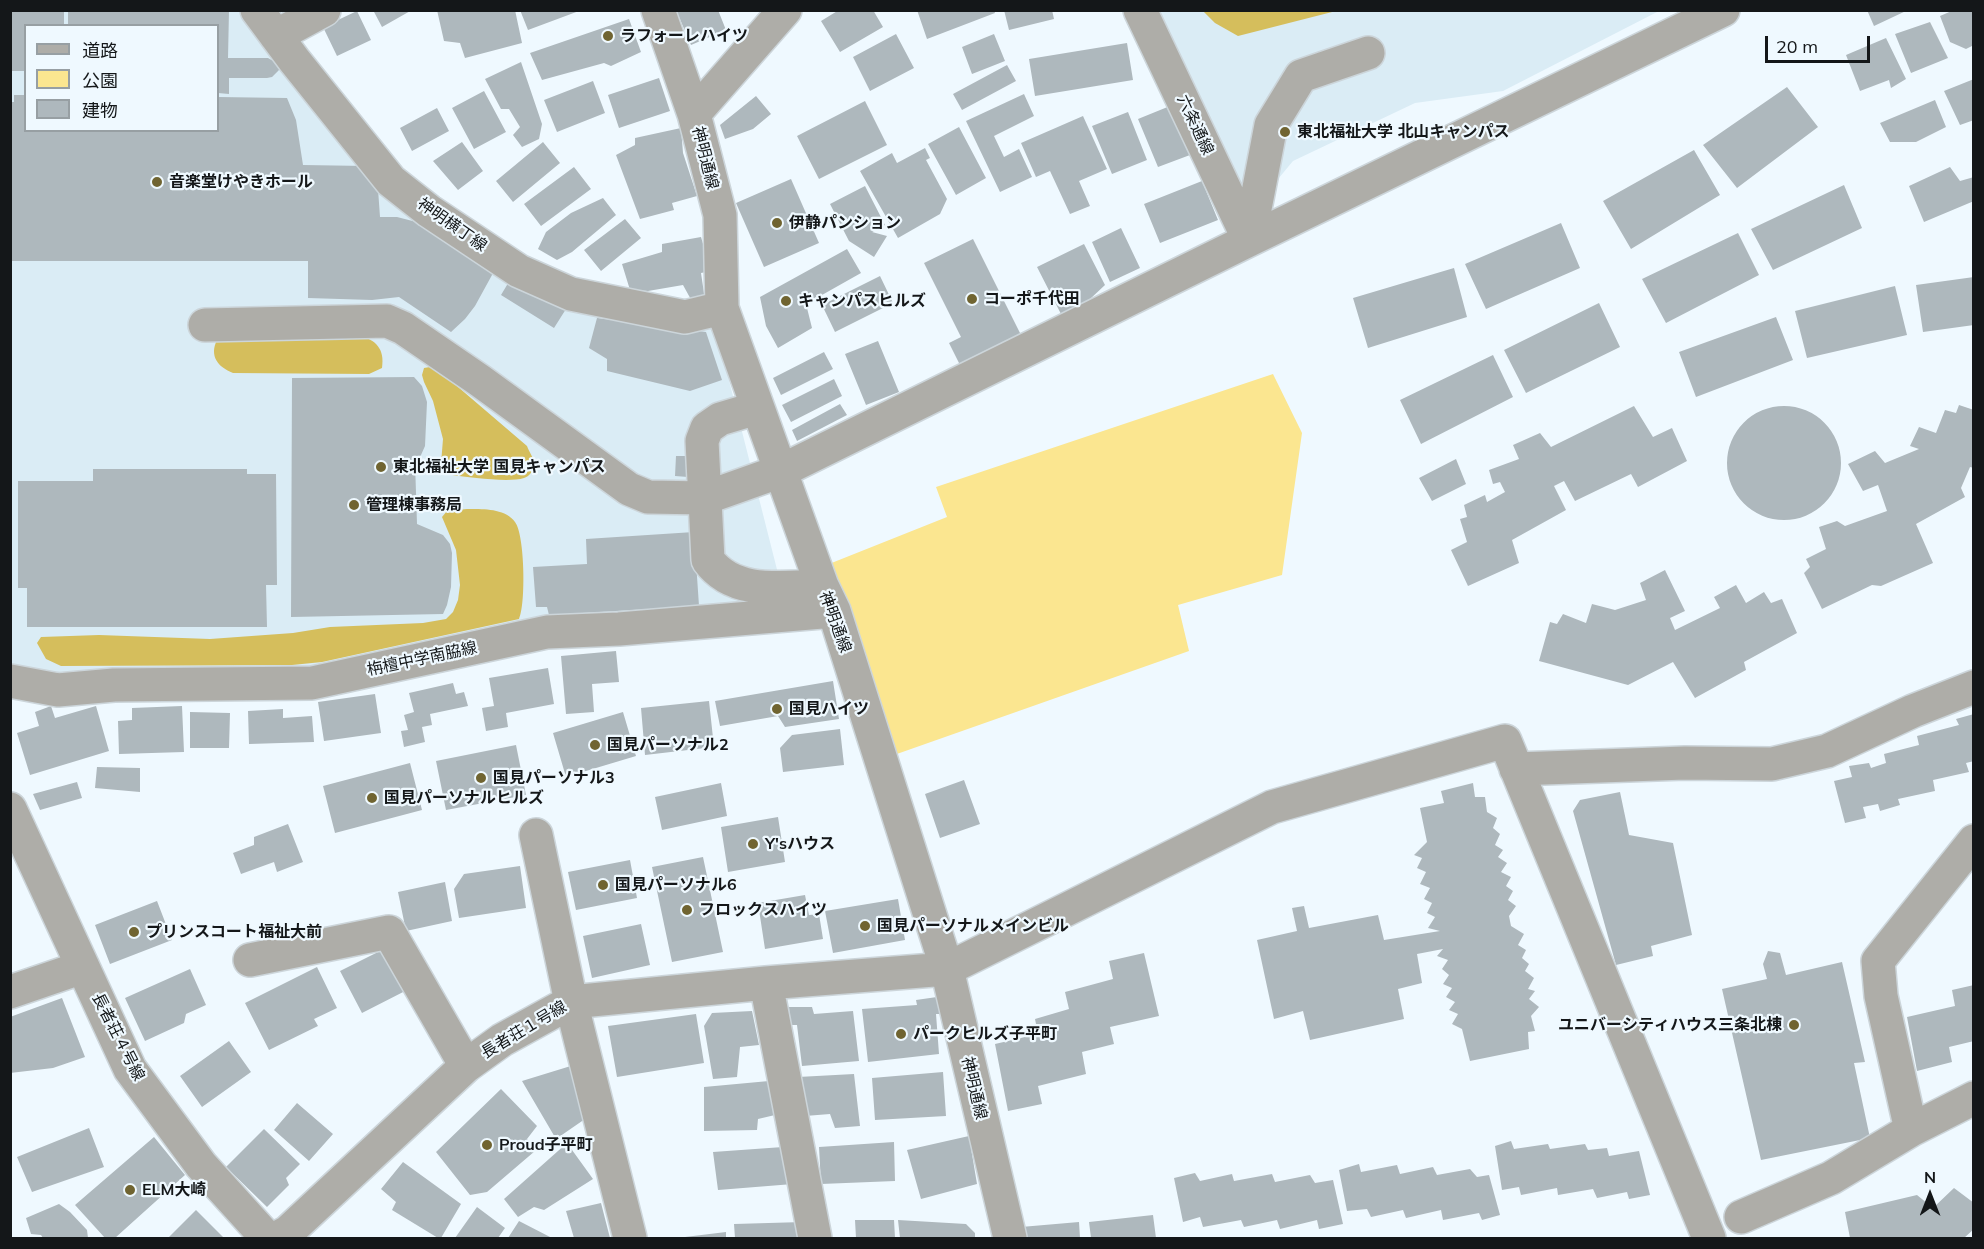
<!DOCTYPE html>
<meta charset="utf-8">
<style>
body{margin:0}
#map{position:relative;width:1984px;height:1249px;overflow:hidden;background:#eff9ff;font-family:Mulish,"Noto Sans JP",sans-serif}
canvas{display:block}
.frame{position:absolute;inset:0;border:12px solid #141719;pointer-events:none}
.legend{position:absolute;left:24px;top:24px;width:195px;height:108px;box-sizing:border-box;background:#eff9ff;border:2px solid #979fa3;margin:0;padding:8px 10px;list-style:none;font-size:18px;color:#141719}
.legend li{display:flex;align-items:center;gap:12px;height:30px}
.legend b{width:30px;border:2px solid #979fa3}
.north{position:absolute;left:1900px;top:1165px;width:60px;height:60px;-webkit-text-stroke:4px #eff9ff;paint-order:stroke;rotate:0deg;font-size:16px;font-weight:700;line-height:24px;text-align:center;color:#141719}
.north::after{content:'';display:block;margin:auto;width:21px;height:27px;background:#141719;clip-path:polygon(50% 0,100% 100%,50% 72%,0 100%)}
.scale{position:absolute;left:1765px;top:36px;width:105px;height:27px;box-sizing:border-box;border:3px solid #141719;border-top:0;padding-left:8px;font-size:18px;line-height:21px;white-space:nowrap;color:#141719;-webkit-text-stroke:4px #eff9ff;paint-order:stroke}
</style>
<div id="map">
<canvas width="1984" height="1249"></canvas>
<div class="frame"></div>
<ul class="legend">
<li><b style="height:8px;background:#aeada8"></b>道路</li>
<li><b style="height:16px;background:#fbe690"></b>公園</li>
<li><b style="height:16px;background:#aeb8bd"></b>建物</li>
</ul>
<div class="north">N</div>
<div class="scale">20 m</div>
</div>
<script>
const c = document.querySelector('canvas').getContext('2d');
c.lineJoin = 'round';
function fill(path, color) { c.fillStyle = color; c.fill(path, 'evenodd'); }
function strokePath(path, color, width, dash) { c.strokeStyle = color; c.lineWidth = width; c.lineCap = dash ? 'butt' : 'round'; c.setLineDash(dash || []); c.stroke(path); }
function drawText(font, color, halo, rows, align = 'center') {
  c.font = font + ' Mulish,"Noto Sans JP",sans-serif'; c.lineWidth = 4.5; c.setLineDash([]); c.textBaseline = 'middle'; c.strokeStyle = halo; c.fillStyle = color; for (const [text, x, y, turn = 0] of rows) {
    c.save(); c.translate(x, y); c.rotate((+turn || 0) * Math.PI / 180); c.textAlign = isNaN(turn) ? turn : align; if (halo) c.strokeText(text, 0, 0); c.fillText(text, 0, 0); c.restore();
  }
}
const built = new Path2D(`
 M10,11H240L395,198L558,301L716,329L786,605L297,675L58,676L11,666ZM26,26H218V130H26Z
 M1157,11H1659L1503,91L1415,103L1293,161L1264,196L1249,200Z`);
const green = new Path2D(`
 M1273,374L1302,433L1282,575L1178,605L1189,651L894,755L829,564L947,517L936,487Z`);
const forest = new Path2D(`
 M1203,11H1336L1238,36L1215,23Z
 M360,336C376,340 385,349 382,368L369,374L233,373C218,367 209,356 217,340Z
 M430,367L437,369L527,446C529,452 534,458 534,464C534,470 529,477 524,478C508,483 469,477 452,475L441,464L443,439L433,401L424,382L422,375L424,368Z
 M467,509C482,509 505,508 515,522C525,535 526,605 519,619L322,662L292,665L61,666L46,659L37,643L41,637L99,635L210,639L293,633L330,627L423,623L446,619L453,612L458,600L460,585L456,550L442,517L447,511Z`);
const building = new Path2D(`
 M10,10H64V26H26V71H10Z
 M68,10H229L228,58H268L275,62L279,66V70L272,77L267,78H229V94L218,93V26H68Z
 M373,10H412L382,27Z
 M437,10H515L522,43L465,58L460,43L444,41Z
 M520,10H579V11L528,30Z
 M676,10H718L726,30L691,45Z
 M839,10H873L883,27L840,52L821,21Z
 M917,10H994L995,13L927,39Z
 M1004,10H1052L1054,19L1009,30Z
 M1867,10H1908L1874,26Z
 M1954,10H1974V45L1966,49L1950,42L1940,16Z
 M357,11L371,40L337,56L323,27Z
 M629,19L641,52L611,66L604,63L542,80L530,53Z
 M1930,22L1948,58L1911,73L1895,34Z
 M896,34L914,68L870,91L853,57Z
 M994,34L1005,61L972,74L962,47Z
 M1886,38L1906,79L1891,88L1889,80L1860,91L1846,55Z
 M1127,43L1133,80L1035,96L1029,59Z
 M521,62L542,124L539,139L522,147L513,135L520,127L509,109H501L485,79Z
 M1007,65L1016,81L962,110L953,94Z
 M659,78L670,111L619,128L608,95Z
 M1974,79V120L1960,125L1944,91Z
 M593,81L605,113L557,132L544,100Z
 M1787,87L1818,127L1737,188L1703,145Z
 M484,91L506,132L474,149L452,108Z
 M1024,94L1034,116L994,136L1004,157L1019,149L1032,177L1000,192L966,121Z
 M14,95H26V130H218V97L287,98L296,120L303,165L366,166V178H373L378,189L380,217H397L428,225L491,267L492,275L475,306L465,319L451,332L399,297L372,300L308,298V261H10V102H14Z
 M756,96L771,114L753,129L725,139L720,125Z
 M1935,100L1946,127L1916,142H1890L1880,123Z
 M865,101L887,145L819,179L797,136Z
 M1170,106L1190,155L1158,167L1138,119Z
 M437,108L449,131L412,151L400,128Z
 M1128,112L1147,160L1112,174L1092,126Z
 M1083,116L1107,169L1079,181L1090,206L1070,214L1050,171L1036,177L1021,143Z
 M959,127L986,178L956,195L928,144Z
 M681,128L683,153L697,196L672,203L674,210L640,219L616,155L635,145V138Z
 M462,142L483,171L458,190L433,161Z
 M543,142L560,163L513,202L496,181Z
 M925,148L930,158L926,160L947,199L940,214L898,238L860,171L892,153L897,163Z
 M1694,150L1720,195L1631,249L1603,201Z
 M574,167L591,189L541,226L524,204Z
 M1950,167L1960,181L1974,177V201L1924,222L1909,186Z
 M791,179L819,243L764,267L736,203Z
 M1202,181L1218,220L1160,243L1144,204Z
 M1844,185L1862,228L1773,270L1751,229Z
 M865,186L885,225L872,232L887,236L874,257L849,241L830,204Z
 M603,198L616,215L572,252L557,260L538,249L546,232L571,213Z
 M625,219L641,238L601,271L584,250Z
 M1561,223L1580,268L1486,309L1465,264Z
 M1121,228L1140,268L1110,282L1092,242Z
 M1738,233L1759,275L1666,323L1642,279Z
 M701,237L711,271L701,273L705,300L694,305L683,285L648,291L630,290L622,264L662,252V244Z
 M973,239L1021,335L960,365L949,343L961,337L924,263Z
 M1084,244L1105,285L1089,300L1061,314L1037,267Z
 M847,249L861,273L806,304L812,328L778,348L766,326L760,297Z
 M1454,268L1467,317L1368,348L1353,298Z
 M513,275L566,309L554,328L501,295Z
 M880,276L893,303L835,332L822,305Z
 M1974,277V325L1923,332L1916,285Z
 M1895,286L1907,335L1807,358L1795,311Z
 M1599,303L1620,347L1526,393L1504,350Z
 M1776,317L1793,360L1696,397L1679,352Z
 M597,318L706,332L722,380L690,391L607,371V359L589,348Z
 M878,341L899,392L866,405L845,354Z
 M824,352L833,369L781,395L773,378Z
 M1493,355L1513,397L1421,444L1400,400Z
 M414,377L422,386L427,402L425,446L421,455L415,462L417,524L443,535L450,544L452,553L451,587L447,605L443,614L291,617L292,378Z
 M834,379L842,396L791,422L782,405Z
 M840,404L847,415L797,441L792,430Z
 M1959,405L1974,410V468L1970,467L1961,488L1965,497L1916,524L1933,563L1881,586L1872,585L1822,609L1804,573L1810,567L1806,559L1826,549L1819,527L1837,521L1845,526L1887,511L1878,485L1863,491L1848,464L1875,451L1885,463L1919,449L1910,446L1919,427L1936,433L1945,410L1956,413Z
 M1727 463a57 57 0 1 1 114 0a57 57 0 1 1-114 0Z
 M1634,406L1653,437L1672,428L1687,461L1638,487L1631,474L1575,501L1564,481L1554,486L1566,510L1512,540L1519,563L1468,586L1451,550L1467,542L1460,519L1467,517L1464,505L1485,495L1487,502L1505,492L1500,482L1493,484L1489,470L1519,459L1513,445L1540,433L1551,447Z
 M676,456H689L688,477L675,476Z
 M1456,459L1466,484L1432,501L1419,478Z
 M93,469H247V474H276L277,585H266L267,627H27V588H18V481H93Z
 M694,532L699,606L549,615L547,607H536L533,567L587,564L586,539Z
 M1665,570L1685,611L1670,618L1675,630L1720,608L1714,597L1736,585L1746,603L1764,592L1771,603L1782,599L1797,633L1744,662L1746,670L1695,698L1673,662L1628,685L1539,661L1550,622L1557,624L1563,614L1586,623L1592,604L1615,610L1646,600L1640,583Z
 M616,651L619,682L592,684L594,712L566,714L561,656Z
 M548,668L554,704L506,713L508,727L486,731L482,708L494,706L489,678Z
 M833,681L839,719L785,727L778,716L720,726L715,701Z
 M453,683L456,694L464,692L468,706L430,714L432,725L422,727L425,742L404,747L401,731L408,730L404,715L414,712L409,693Z
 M375,694L381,733L324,741L318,702Z
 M709,701L714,747L645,755L641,708Z
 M51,706L55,718L96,706L109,751L30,775L17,733L39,726L35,712Z
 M182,706L184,752L119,754L118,721L132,720V708Z
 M283,709V718L312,716L314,742L249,744L248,711Z
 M190,712L230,713L229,748H190Z
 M623,712L636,756L566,777L553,733Z
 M1974,714V761L1966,763L1969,772L1933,780L1935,791L1898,799L1900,805L1880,811L1878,804L1863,807L1866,818L1845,823L1834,781L1852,777L1849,766L1869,763L1871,768L1886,763L1884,754L1919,745L1917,736L1959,725L1956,719Z
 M840,729L844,765L783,772L780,748L792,735Z
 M516,745L526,795L446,810L436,761Z
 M410,763L422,810L335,833L323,786Z
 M97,767L140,768V792L95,788Z
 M964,780L980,824L940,838L925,794Z
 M77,782L82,798L40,810L33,794Z
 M721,783L727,816L662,830L655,797Z
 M1473,783L1475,797H1485L1487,812L1497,818L1493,828L1500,834L1495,845L1503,850L1498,857L1507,863L1501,872L1511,877L1506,886L1513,891L1508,900L1516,906L1509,916L1511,926L1524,934L1518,945L1526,950L1522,958L1529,964L1525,971L1534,978L1528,989L1535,991L1529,999L1539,1007L1531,1016L1535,1031L1528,1032L1529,1049L1470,1061L1462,1029L1452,1024L1458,1014L1449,1010L1455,1002L1446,997L1452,988L1443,984L1449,975L1442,969L1448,960L1437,956L1443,949L1417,954L1422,983L1398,989L1404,1019L1310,1040L1303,1011L1274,1019L1257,940L1297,931L1292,908L1304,906L1309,928L1378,915L1384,940L1440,931L1428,928L1435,917L1427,913L1432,903L1424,899L1430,888L1420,884L1426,872L1417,868L1422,858L1414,855L1427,842L1420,808L1444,803L1441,791Z
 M1620,792L1629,835L1673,843L1692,935L1651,946L1653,956L1616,965L1573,811L1580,800Z
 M778,817L785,862L728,872L721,827Z
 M288,824L303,862L277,872L274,862L241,874L233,853L254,845V837Z
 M703,857L723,952L672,962L652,867Z
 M630,860L637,898L576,910L568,872Z
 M520,866L526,908L459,918L454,889L464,874Z
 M445,882L452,921L406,931L398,892Z
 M805,895L809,915L819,914L823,939L765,949L758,903Z
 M898,899L905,940L833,953L825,911Z
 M157,901L172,940L110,964L95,925Z
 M641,924L650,965L592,978L583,936Z
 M390,946L411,988L362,1013L340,971Z
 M1768,951L1780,953L1786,975L1842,962L1865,1062L1854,1063L1870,1138L1761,1160L1722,989L1767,979L1763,964Z
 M1144,953L1159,1016L1110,1027L1114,1044L1082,1052L1086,1074L1038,1086L1042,1104L1008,1111L995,1044L1038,1034L1035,1019L1069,1009L1065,992L1113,979L1109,961Z
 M317,967L337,1008L314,1019L318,1026L269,1050L245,1003Z
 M190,969L206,1005L186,1014L184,1023L145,1041L125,998Z
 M1974,985V1041L1949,1047L1952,1062L1917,1071L1907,1017L1955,1006L1952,990Z
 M937,997L940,1014H936L939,1054L868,1062L862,1009L917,1005L916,1000Z
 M62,998L85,1057L53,1068L10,1073V1017Z
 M789,1007H812L814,1014L853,1011L859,1061L802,1066L797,1025H790Z
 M752,1011L759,1045L740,1047L737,1077L713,1079L704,1026L712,1013Z
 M696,1014L704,1063L617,1077L608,1026Z
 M229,1041L251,1072L202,1107L180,1076Z
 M574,1065L585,1119L556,1139L522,1081Z
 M943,1072L946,1116L875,1120L872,1078Z
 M854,1074L860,1126L835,1128L830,1114L805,1116L798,1077Z
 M769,1081L775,1115L758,1119L757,1130L704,1131V1087Z
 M501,1089L537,1126L527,1139L535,1151L487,1192L470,1195L436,1152Z
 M297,1103L333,1134L309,1161L274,1130Z
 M89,1128L104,1167L32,1192L17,1157Z
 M264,1129L300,1164L286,1178L289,1185L267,1207L226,1167Z
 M969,1136L977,1184L921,1199L907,1150Z
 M154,1137L185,1175L115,1238H105L75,1205Z
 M1511,1141L1514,1149L1548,1144L1550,1149L1585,1144L1588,1150L1607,1148L1609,1156L1639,1151L1650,1195L1629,1199L1627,1192L1597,1198L1593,1189L1558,1195L1557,1188L1521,1195L1519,1187L1502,1190L1495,1146Z
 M894,1142L895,1181L821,1184L819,1147Z
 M567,1143L593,1179L544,1210L534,1207L518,1217L504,1199Z
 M783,1147L793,1184L718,1190L713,1152Z
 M403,1162L461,1204L441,1238H438L392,1210L396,1202L381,1189Z
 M1359,1164L1361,1172L1397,1165L1400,1174L1433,1167L1437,1175L1470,1169L1477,1177L1489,1175L1500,1215L1482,1220L1479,1213L1443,1220L1441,1210L1406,1218L1403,1210L1371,1217L1367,1209L1347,1211L1339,1170Z
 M1195,1173L1200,1181L1232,1174L1234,1181L1272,1174L1275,1182L1310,1175L1315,1183L1333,1180L1343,1224L1319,1229L1317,1220L1280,1229L1277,1220L1244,1227L1241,1220L1203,1227L1200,1217L1183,1222L1174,1178Z
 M1954,1188L1974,1203V1229L1964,1238H1850L1845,1212L1917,1195L1933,1208Z
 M601,1203L610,1238H574L566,1211Z
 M59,1204L70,1212L87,1230L88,1238H43L41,1235L31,1234L26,1218Z
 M477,1207L505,1228L498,1238H455Z
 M196,1210L224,1238H168Z
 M1153,1215L1156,1238H1091L1089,1222Z
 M855,1220H894L895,1238H856Z
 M898,1220L966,1224L975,1233V1238H900Z
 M519,1221L552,1238H508Z
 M803,1222L807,1238H735L734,1224Z
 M1079,1222L1080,1238H1022L1021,1227Z
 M726,1232V1238H685V1237Z`);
const minor = new Path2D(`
 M257,10L294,60L391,181L429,211L519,271L571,294L685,317L722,308
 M658,10L694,114L720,215L722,308L822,586L834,611L947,969L1010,1238
 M1140,10L1249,240
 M276,36L324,10
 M694,114L785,10
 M1249,240L1271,125L1301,76L1368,53
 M205,325L387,321L403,328L479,380L629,489L648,497L705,498L781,471L1249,240L1723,10
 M757,408L720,419L707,428L702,441L708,560C734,596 783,587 822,586
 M10,681L58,690L114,685L312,683L547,632L619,629L834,611
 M1516,769L1685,763L1772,764L1827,751L1913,711L1974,687
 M10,809L130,1069L201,1165L267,1238
 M536,835L571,1002L630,1238
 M250,960L389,932L466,1066
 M766,983L815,1238
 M10,992L83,967
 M1911,1130L1974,1098
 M1741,1217L1831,1178L1911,1130L1881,996L1878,961L1974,841
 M277,1238L288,1232L466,1066L502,1040L571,1002L766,983L947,969L1272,807L1505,741L1709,1238`);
const markers = [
 [608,36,6,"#706431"],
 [1285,132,6,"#706431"],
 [157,182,6,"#706431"],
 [777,223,6,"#706431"],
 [972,299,6,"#706431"],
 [786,301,6,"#706431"],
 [381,467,6,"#706431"],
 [354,505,6,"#706431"],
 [777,709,6,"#706431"],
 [595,745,6,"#706431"],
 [481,778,6,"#706431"],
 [372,798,6,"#706431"],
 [753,844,6,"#706431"],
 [603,885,6,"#706431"],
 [687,910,6,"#706431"],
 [865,926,6,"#706431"],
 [134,932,6,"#706431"],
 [1794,1025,6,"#706431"],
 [901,1034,6,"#706431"],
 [487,1145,6,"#706431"],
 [130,1190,6,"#706431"]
];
const poiNames = [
 ["ラフォーレハイツ",620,36],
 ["東北福祉大学 北山キャンパス",1297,132],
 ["音楽堂けやきホール",169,182],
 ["伊静パンション",789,223],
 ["コーポ千代田",984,299],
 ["キャンパスヒルズ",798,301],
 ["東北福祉大学 国見キャンパス",393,467],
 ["管理棟事務局",366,505],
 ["国見ハイツ",789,709],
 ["国見パーソナル2",607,745],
 ["国見パーソナル3",493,778],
 ["国見パーソナルヒルズ",384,798],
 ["Y'sハウス",765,844],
 ["国見パーソナル6",615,885],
 ["フロックスハイツ",699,910],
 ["国見パーソナルメインビル",877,926],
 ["プリンスコート福祉大前",146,932],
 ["ユニバーシティハウス三条北棟",1782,1025,"right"],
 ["パークヒルズ子平町",913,1034],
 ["Proud子平町",499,1145],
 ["ELM大崎",142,1190]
];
const streetNames = [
 ["六条通線",1195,125,65],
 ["神明通線",705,158,76],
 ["神明横丁線",452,225,35],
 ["神明通線",835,622,70],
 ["栴檀中学南脇線",422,659,-12],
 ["長者荘１号線",524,1030,-31],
 ["長者荘４号線",118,1037,63],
 ["神明通線",974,1088,77]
];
fill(built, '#daecf5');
fill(green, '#fbe690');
fill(forest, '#d5be5c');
fill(building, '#aeb8bd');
strokePath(minor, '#ccd5da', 36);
strokePath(minor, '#aeada8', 33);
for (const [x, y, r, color] of markers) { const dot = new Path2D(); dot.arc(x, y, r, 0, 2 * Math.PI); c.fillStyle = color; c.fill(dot); strokePath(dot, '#eff9ff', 2); }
drawText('bold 16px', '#141719', '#eff9ff', poiNames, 'left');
drawText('16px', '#141719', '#eff9ff', streetNames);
</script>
